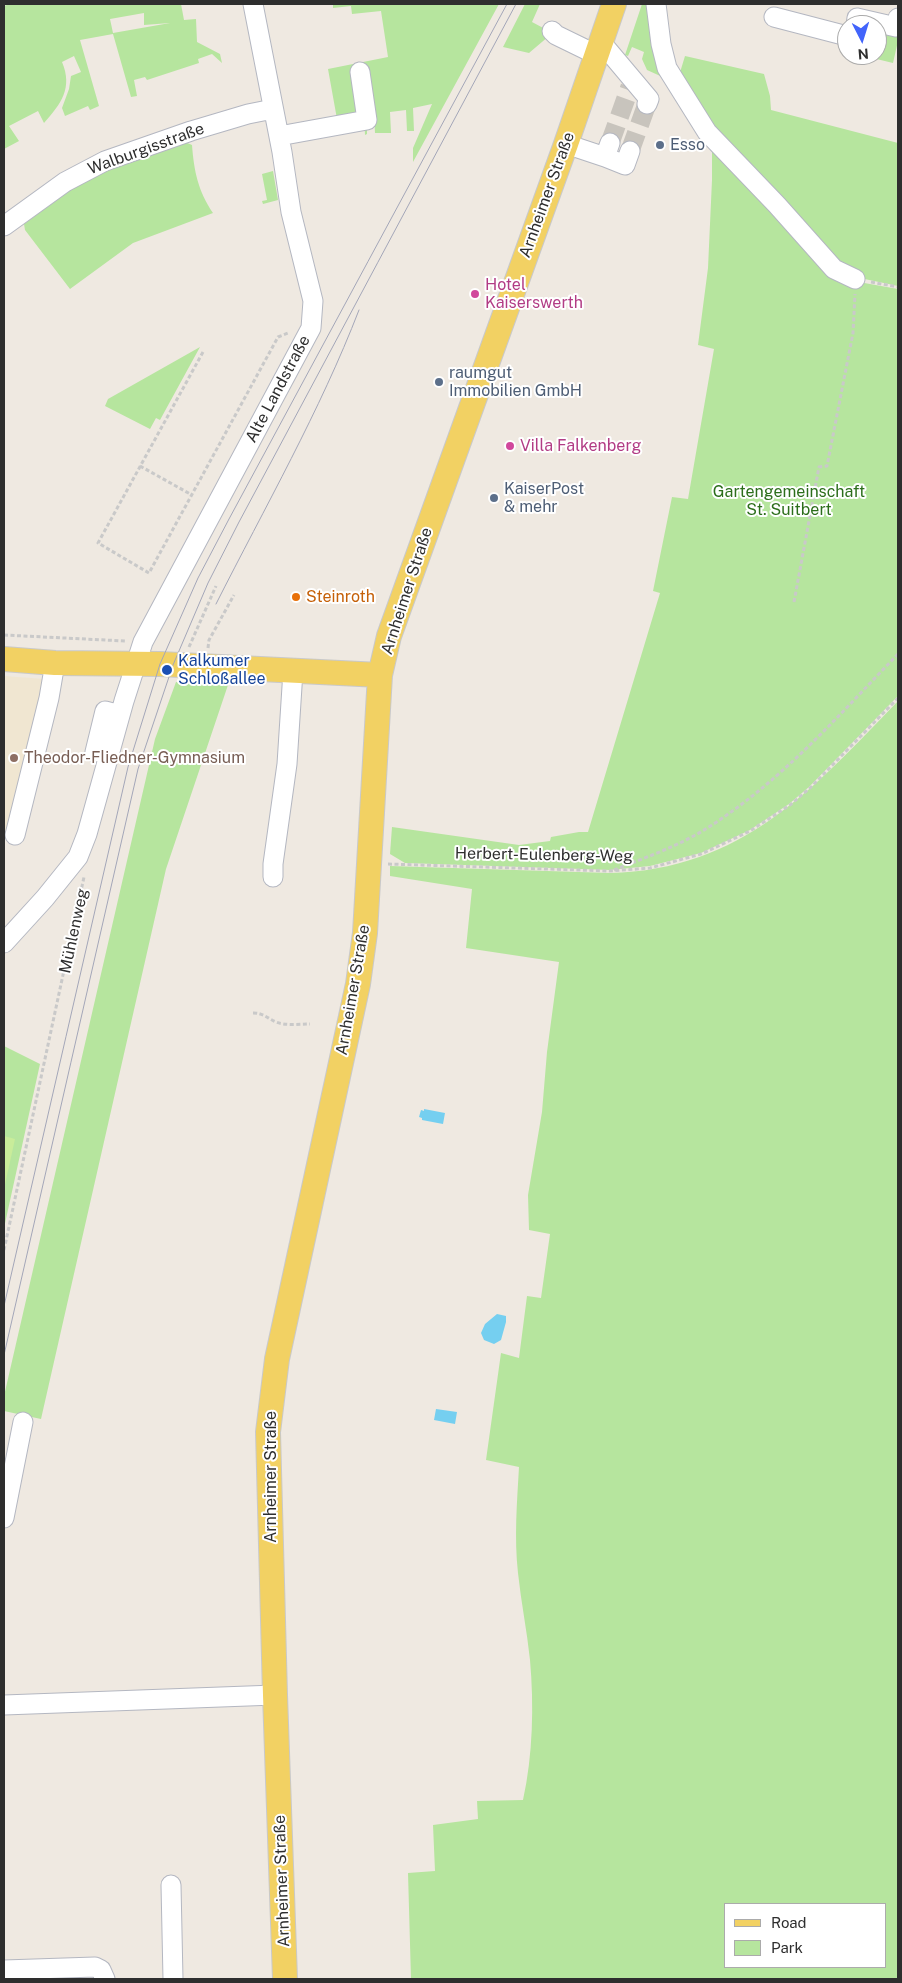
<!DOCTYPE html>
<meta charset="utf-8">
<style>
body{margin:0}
#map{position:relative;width:902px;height:1983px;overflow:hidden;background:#efe9e1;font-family:"Public Sans",sans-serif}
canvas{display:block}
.frame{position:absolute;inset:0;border:5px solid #2e2e2e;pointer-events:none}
.legend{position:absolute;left:724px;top:1903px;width:162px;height:65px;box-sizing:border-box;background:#fff;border:1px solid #ababab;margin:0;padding:6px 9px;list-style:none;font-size:15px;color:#2e2e2e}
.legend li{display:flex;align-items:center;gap:10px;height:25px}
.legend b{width:25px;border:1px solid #ababab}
.north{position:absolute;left:837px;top:15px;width:50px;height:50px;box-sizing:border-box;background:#fff;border:1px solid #ababab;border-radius:50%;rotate:175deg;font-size:14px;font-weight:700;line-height:20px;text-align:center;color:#2e2e2e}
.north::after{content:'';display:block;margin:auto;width:18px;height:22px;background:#4264fb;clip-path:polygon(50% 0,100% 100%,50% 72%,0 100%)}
</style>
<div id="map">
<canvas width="902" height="1983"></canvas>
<div class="frame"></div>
<ul class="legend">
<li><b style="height:6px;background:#f2d163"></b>Road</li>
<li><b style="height:14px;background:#b6e59e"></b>Park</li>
</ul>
<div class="north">N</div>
</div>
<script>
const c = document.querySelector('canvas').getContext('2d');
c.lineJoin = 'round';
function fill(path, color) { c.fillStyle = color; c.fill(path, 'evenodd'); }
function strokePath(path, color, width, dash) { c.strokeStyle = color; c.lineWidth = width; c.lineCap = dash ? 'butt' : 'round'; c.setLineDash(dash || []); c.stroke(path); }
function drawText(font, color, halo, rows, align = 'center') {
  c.font = font + ' "Public Sans",sans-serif'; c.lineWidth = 4; c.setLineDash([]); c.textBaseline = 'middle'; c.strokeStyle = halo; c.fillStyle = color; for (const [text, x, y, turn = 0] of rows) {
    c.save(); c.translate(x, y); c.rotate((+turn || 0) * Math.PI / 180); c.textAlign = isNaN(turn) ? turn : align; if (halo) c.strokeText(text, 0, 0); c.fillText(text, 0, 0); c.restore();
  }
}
const education = new Path2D(`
 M4,676L44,679L4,838Z`);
const green = new Path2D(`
 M10,4H181L184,20L196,19L197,42L220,54L222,63L212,54L198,59L199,63L147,80L145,77L134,80L137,96L131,97L113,34L80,40L99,106L90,110L88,106L65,116L62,108L69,89L71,76L81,72L74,56L62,62C73,88 61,104 44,123L38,111L9,126L19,141L4,149V6ZM144,13V25L170,23L113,33L110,19Z
 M333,4H499L413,162V148L432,104L413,108L414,131H407L406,110L390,112L391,133H375L374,114L367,126V134L365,135L364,115L337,119L328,69L388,57L381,11L352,14L351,6L333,8Z
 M525,4H540L532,22L547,30L549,36L529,53L503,47Z
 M642,4H652L667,79L647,70L642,59L644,52L632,47L628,56L625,55Z
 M877,25L898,30V41L893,63L860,55H877Z
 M685,56L764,74L770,96L771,110L898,143V286L855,277L853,281L898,289V696L809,787L789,804L750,830L701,853L650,866L610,870L405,863L390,854L392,827L519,845L550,841L551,837L579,832H588L660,593L653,591L672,497L688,499L714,349L698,345L708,268L712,180V134L678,79Z
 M185,142L192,145C194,171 198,191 213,213L133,243L70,289L25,230L24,224L94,173Z
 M273,171L278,200L263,204L262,201L267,200L262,174Z
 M200,347L160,420L156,418L150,429L105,406L108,399Z
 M176,682L228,685L166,869L41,1419L4,1411V1396L155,739Z
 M898,701V1979H411L408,1873L435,1871L433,1825L478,1819L477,1801L523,1800C533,1755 534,1705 530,1660C527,1631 521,1602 518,1573C514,1538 517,1502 519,1467L486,1460L501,1353L519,1358L527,1296L541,1298L550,1234L529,1230L528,1195L542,1112L547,1052L559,962L466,948L472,889L390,876V866L610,873C742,870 813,789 898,701ZM886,1904V1967H726V1904Z
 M4,1046L40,1064L4,1228Z`);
const pitch = new Path2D(`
 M4,1136L15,1139L4,1189Z`);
const water = new Path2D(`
 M424,1109L445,1113L443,1124L422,1120V1118L419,1117L421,1110L424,1111Z
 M497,1314L506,1316V1322L501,1340L494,1344L484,1340L481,1333L485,1324Z
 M436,1409L457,1412L455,1424L434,1420Z`);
const minorTunnel = new Path2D(`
 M610,143L630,87
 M630,151L647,104`);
const path = new Path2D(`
 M871,282L898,287
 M203,352L98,543L149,573L278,337L288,333
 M140,466L192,495
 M794,602L819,467L827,466L853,333L855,294
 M4,635L125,641
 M189,647L216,586
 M208,648L209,640L234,595
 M388,864L610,871L650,868L701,854L750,831L790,805L810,788L898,698
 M614,870C644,858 676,847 704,830C779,784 838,716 898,654
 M253,1013C263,1013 267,1018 276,1022C286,1026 299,1024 310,1024
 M4,1250L84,877`);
const minor = new Path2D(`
 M656,4L661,44L667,68L707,132L777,205L834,269L855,279
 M774,17L847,36
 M856,25L857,18L896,27L898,18
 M552,31L556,35L597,55
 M601,42L649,99L647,104
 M279,136L367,120L360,72
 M566,144L605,157L610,143
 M605,157L625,165L630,151
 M4,226L65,182L105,161L191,131L248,114L273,109
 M95,752L105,711L120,715
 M15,835L49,698L55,663
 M273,877V864L287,764L293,671
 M4,943L45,898L78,857L87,834L124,701L143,642L311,328L313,301L291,212L282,152L253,4
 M4,1518L23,1422
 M4,1705L275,1695
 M171,1885L173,1979
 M4,1970L95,1967L101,1970L105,1979`);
const major = new Path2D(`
 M4,659L55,663L160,664L380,675
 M285,1979L275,1695L268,1432L277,1359L358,984L365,933L380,675L389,636L566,144L614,4`);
const tram = new Path2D(`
 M216,604C265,507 320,411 359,310
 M4,1306L128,767L160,664L198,578L229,519L507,4
 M4,1355L138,769L173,665L208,583L239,522L516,4`);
const markers = [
 [660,145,5,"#5c6f8a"],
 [475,294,5,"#d1479c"],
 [439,382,5,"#5c6f8a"],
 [510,446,5,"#d1479c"],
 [494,498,5,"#5c6f8a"],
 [296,597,5,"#e8710a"],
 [167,670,6,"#1a4fb4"],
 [14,758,5,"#8d6e63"]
];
const serviceNames = [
 ["Esso",670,145],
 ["raumgut",449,373],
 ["Immobilien GmbH",449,391],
 ["KaiserPost",504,489],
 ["& mehr",504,507]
];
const streetNames = [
 ["Walburgisstraße",146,149,-20],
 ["Arnheimer Straße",547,195,-70],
 ["Alte Landstraße",278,389,-62],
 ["Arnheimer Straße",407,591,-72],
 ["Herbert-Eulenberg-Weg",544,855,1],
 ["Mühlenweg",74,931,-78],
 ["Arnheimer Straße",353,990,-80],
 ["Arnheimer Straße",271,1477,-90],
 ["Arnheimer Straße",282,1881,-92]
];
const hotelNames = [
 ["Hotel",485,285],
 ["Kaiserswerth",485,303],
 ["Villa Falkenberg",520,446]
];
const parkNames = [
 ["Gartengemeinschaft",789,492],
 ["St. Suitbert",789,510]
];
const foodNames = [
 ["Steinroth",306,597]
];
const transitNames = [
 ["Kalkumer",178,661],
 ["Schloßallee",178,679]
];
const educationNames = [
 ["Theodor-Fliedner-Gymnasium",24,758]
];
fill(education, '#f0e6d1');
fill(green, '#b6e59e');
fill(pitch, '#c9ec9a');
fill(water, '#75cff0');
strokePath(minorTunnel, '#c8c4bd', 19, [19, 9]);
strokePath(minor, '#b4b7c1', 21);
strokePath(major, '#c9c9c9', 26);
strokePath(path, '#c9c9c9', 3, [4, 2.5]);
strokePath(minor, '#fff', 19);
strokePath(major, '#f2d163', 24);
strokePath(tram, '#a3a6b8', 1);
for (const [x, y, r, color] of markers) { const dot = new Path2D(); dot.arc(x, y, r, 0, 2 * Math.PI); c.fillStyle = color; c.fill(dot); strokePath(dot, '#fff', 2); }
drawText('16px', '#4e5e75', '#fff', serviceNames, 'left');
drawText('16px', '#2e2e2e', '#fff', streetNames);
drawText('16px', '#b23c85', '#fff', hotelNames, 'left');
drawText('16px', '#2c6e1b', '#fff', parkNames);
drawText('16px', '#c56008', '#fff', foodNames, 'left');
drawText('16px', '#164399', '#fff', transitNames, 'left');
drawText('16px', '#785e54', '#fff', educationNames, 'left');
</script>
